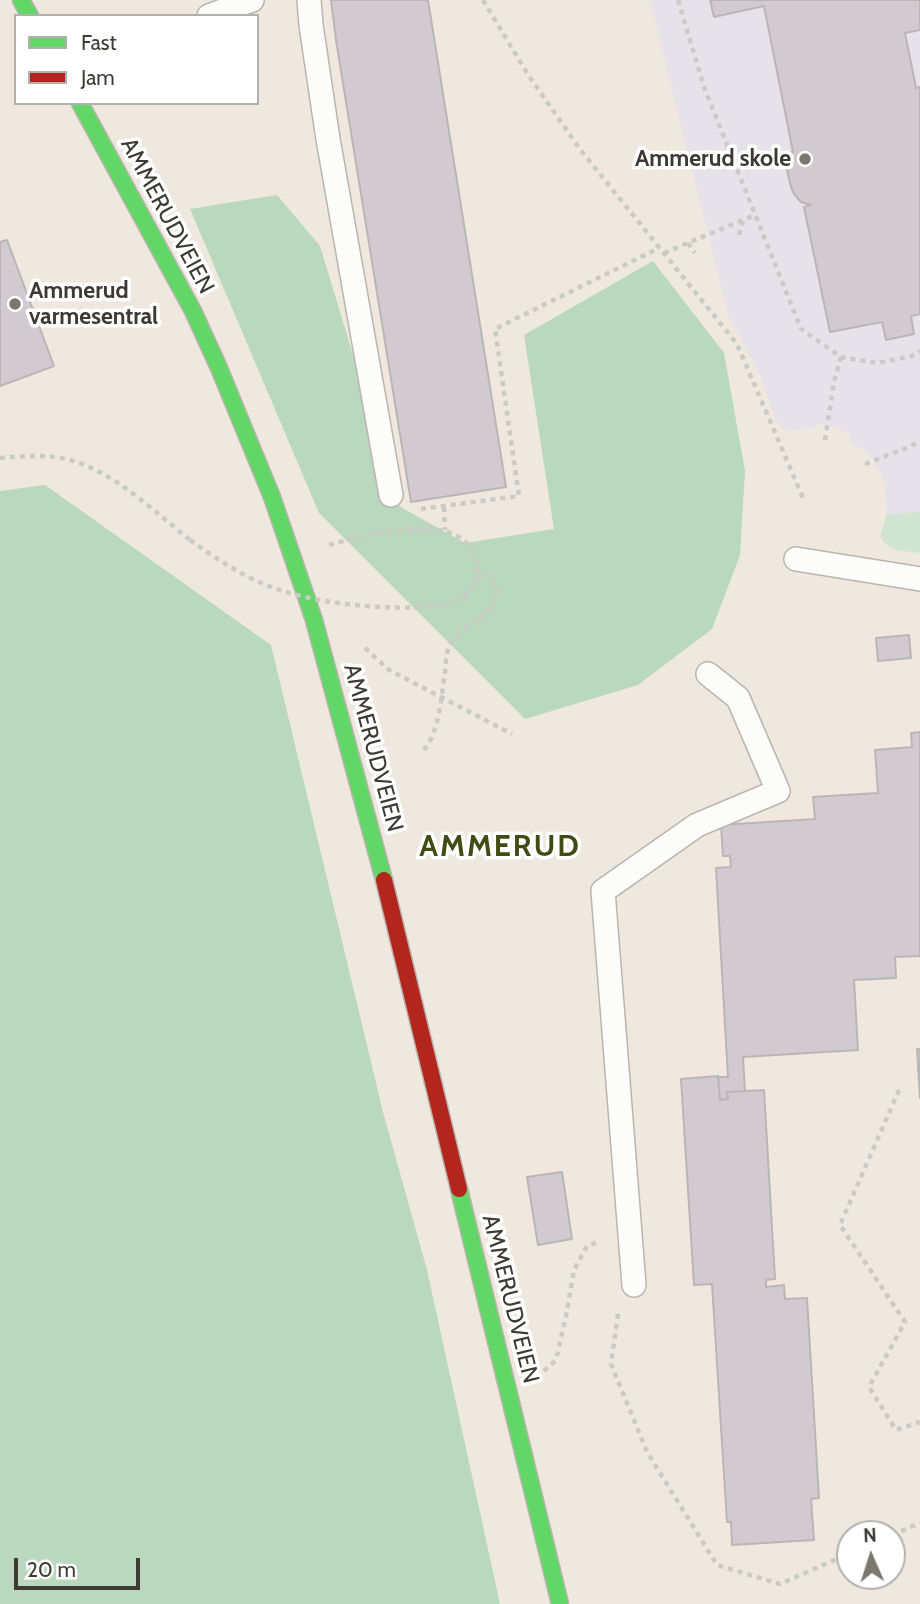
<!DOCTYPE html>
<style>
body{margin:0}
#map{position:relative;width:920px;height:1604px;overflow:hidden;background:#eee8de;font-family:Cabin,sans-serif}
canvas{display:block}
.legend{position:absolute;left:14px;top:14px;width:245px;height:91px;box-sizing:border-box;background:#fff;border:2px solid #b2b0ad;margin:0;padding:9px 12px;list-style:none;font-size:21px;color:#3e3a33}
.legend li{display:flex;align-items:center;gap:14px;height:35px}
.legend b{width:35px;border:2px solid #b2b0ad}
.north{position:absolute;left:836px;top:1520px;width:70px;height:70px;box-sizing:border-box;background:#fff;border:2px solid #b2b0ad;border-radius:50%;rotate:357deg;font-size:19px;font-weight:700;line-height:28px;text-align:center;color:#3e3a33}
.north::after{content:'';display:block;margin:auto;width:24px;height:32px;background:#7c776f;clip-path:polygon(50% 0,100% 100%,50% 72%,0 100%)}
.scale{position:absolute;left:14px;top:1558px;width:126px;height:32px;box-sizing:border-box;border:4px solid #3e3a33;border-top:0;padding-left:9px;font-size:21px;line-height:24px;white-space:nowrap;color:#3e3a33;-webkit-text-stroke:5px #fff;paint-order:stroke}
</style>
<div id="map">
<canvas width="920" height="1604"></canvas>
<ul class="legend">
<li><b style="height:9px;background:#63d668"></b>Fast</li>
<li><b style="height:9px;background:#b3261e"></b>Jam</li>
</ul>
<div class="north">N</div>
<div class="scale">20 m</div>
</div>
<script>
const c = document.querySelector('canvas').getContext('2d');
c.lineJoin = 'round';
function fill(path, color) { c.fillStyle = color; c.fill(path, 'evenodd'); }
function strokePath(path, color, width, dash) { c.strokeStyle = color; c.lineWidth = width; c.lineCap = dash ? 'butt' : 'round'; c.setLineDash(dash || []); c.stroke(path); }
function drawText(font, color, halo, rows, align = 'center') {
  c.font = font + ' Cabin,sans-serif'; c.lineWidth = 7; c.setLineDash([]); c.textBaseline = 'middle'; c.strokeStyle = halo; c.fillStyle = color; for (const [text, x, y, turn = 0] of rows) {
    c.save(); c.translate(x, y); c.rotate((+turn || 0) * Math.PI / 180); c.textAlign = isNaN(turn) ? turn : align; if (halo) c.strokeText(text, 0, 0); c.fillText(text, 0, 0); c.restore();
  }
}
const education = new Path2D(`
 M650,0H920V553L895,550L885,545L880,536L887,514L885,484L880,471L866,451L858,448L849,439L851,435L835,427L820,424L814,428L785,431L776,421L758,369L729,318Z`);
const green = new Path2D(`
 M920,512V553C904,551 889,551 880,536L887,514Z`);
const forest = new Path2D(`
 M277,195L320,246L399,506L465,543L554,529L524,335L653,261L724,353L745,471L740,555L712,629L638,685L525,719L319,513L190,209Z
 M45,485L271,645L383,1112L427,1270L500,1604H0V491Z`);
const building = new Path2D(`
 M331,0H428L506,487L411,502L336,40Z
 M710,0H920V30L905,33L916,88L920,87V314L911,316L914,334L886,340L882,322L830,332L804,207L811,205L801,202L794,194L791,187L783,153L793,152L764,6L714,17Z
 M7,240L54,366L0,386V242Z
 M909,635L911,658L878,661L876,638Z
 M920,732V956L895,957L896,978L854,980L858,1050L743,1057L745,1091L727,1092L728,1099L720,1100L718,1077H728L716,868L731,867L730,856H723L721,825L815,819L813,797L878,793L875,750L912,747L911,733Z
 M917,1049H920V1098Z
 M718,1076L720,1100L728,1099L727,1092L764,1090L775,1279L766,1280V1287L784,1285L785,1299L807,1298L819,1498L811,1499L814,1540L732,1545L731,1522H727L712,1284L694,1285L681,1079Z
 M562,1172L572,1239L538,1245L527,1177Z`);
const path = new Path2D(`
 M483,0L527,73L579,148L737,344L803,498
 M678,0L704,87L801,329L841,357L877,363L912,356L920,351
 M739,235L743,221
 M688,243L695,253
 M664,253L755,215
 M825,440L834,382L841,357
 M0,458C23,456 47,454 70,460C114,472 154,511 190,540
 M865,464L909,447L920,441
 M444,507L445,530
 M421,509L519,496L495,329L659,248
 M329,545C364,535 453,510 473,552C480,569 478,579 470,594
 M365,648L389,670L512,734
 M424,750C440,729 441,699 445,672C446,662 446,650 452,641C464,624 493,618 496,594C497,581 487,575 477,570
 M899,1090L840,1225L905,1322L869,1387L896,1430L920,1422
 M618,1314L611,1364L647,1452L717,1565L780,1584L850,1553
 M544,1371L556,1360L566,1316L574,1270L587,1246L600,1241
 M892,1535L920,1523`);
const lane = new Path2D(`
 M309,0L311,25L328,139L391,495
 M209,16L252,0
 M796,559L920,579
 M634,1285L603,891L697,825L778,791L738,698L708,674`);
const fast = new Path2D(`
 M21,0L30,16
 M80,103L193,311L219,368L272,497L314,620L384,880
 M459,1189L560,1604`);
const jam = new Path2D(`
 M384,880L459,1189`);
const pathBridge = new Path2D(`
 M190,540C214,557 237,573 264,584C310,604 391,612 440,605C450,604 460,598 470,594`);
const markers = [
 [805,159,7,"#7c776f"],
 [15,304,7,"#7c776f"]
];
const poiNames = [
 ["Ammerud skole",791,159],
 ["Ammerud",29,291,"left"],
 ["varmesentral",29,317,"left"]
];
const streetNames = [
 ["AMMERUDVEIEN",167,216,62],
 ["AMMERUDVEIEN",373,748,75],
 ["AMMERUDVEIEN",510,1299,76]
];
const districtNames = [
 ["AMMERUD",500,847]
];
fill(education, '#e7e2ea');
fill(green, '#d0e5d1');
fill(forest, '#b9d8be');
fill(building, '#d1cbd1');
strokePath(building, '#bab6b5', 2);
strokePath(lane, '#bab5ae', 26);
strokePath(fast, '#bab5ae', 19);
strokePath(jam, '#bab5ae', 19);
strokePath(path, '#cbcac6', 4.5, [5, 5]);
strokePath(lane, '#fcfcfa', 23);
strokePath(fast, '#63d668', 16);
strokePath(jam, '#b3261e', 16);
strokePath(pathBridge, '#cbcac6', 4.5, [5, 5]);
for (const [x, y, r, color] of markers) { const dot = new Path2D(); dot.arc(x, y, r, 0, 2 * Math.PI); c.fillStyle = color; c.fill(dot); strokePath(dot, '#fff', 2.5); }
drawText('bold 23px', '#3e3a33', '#fff', poiNames, 'right');
drawText('23px', '#3e3a33', '#fff', streetNames);
c.letterSpacing = '2px';
drawText('bold 30px', '#3f4c14', '#fff', districtNames);
c.letterSpacing = '0px';
</script>
